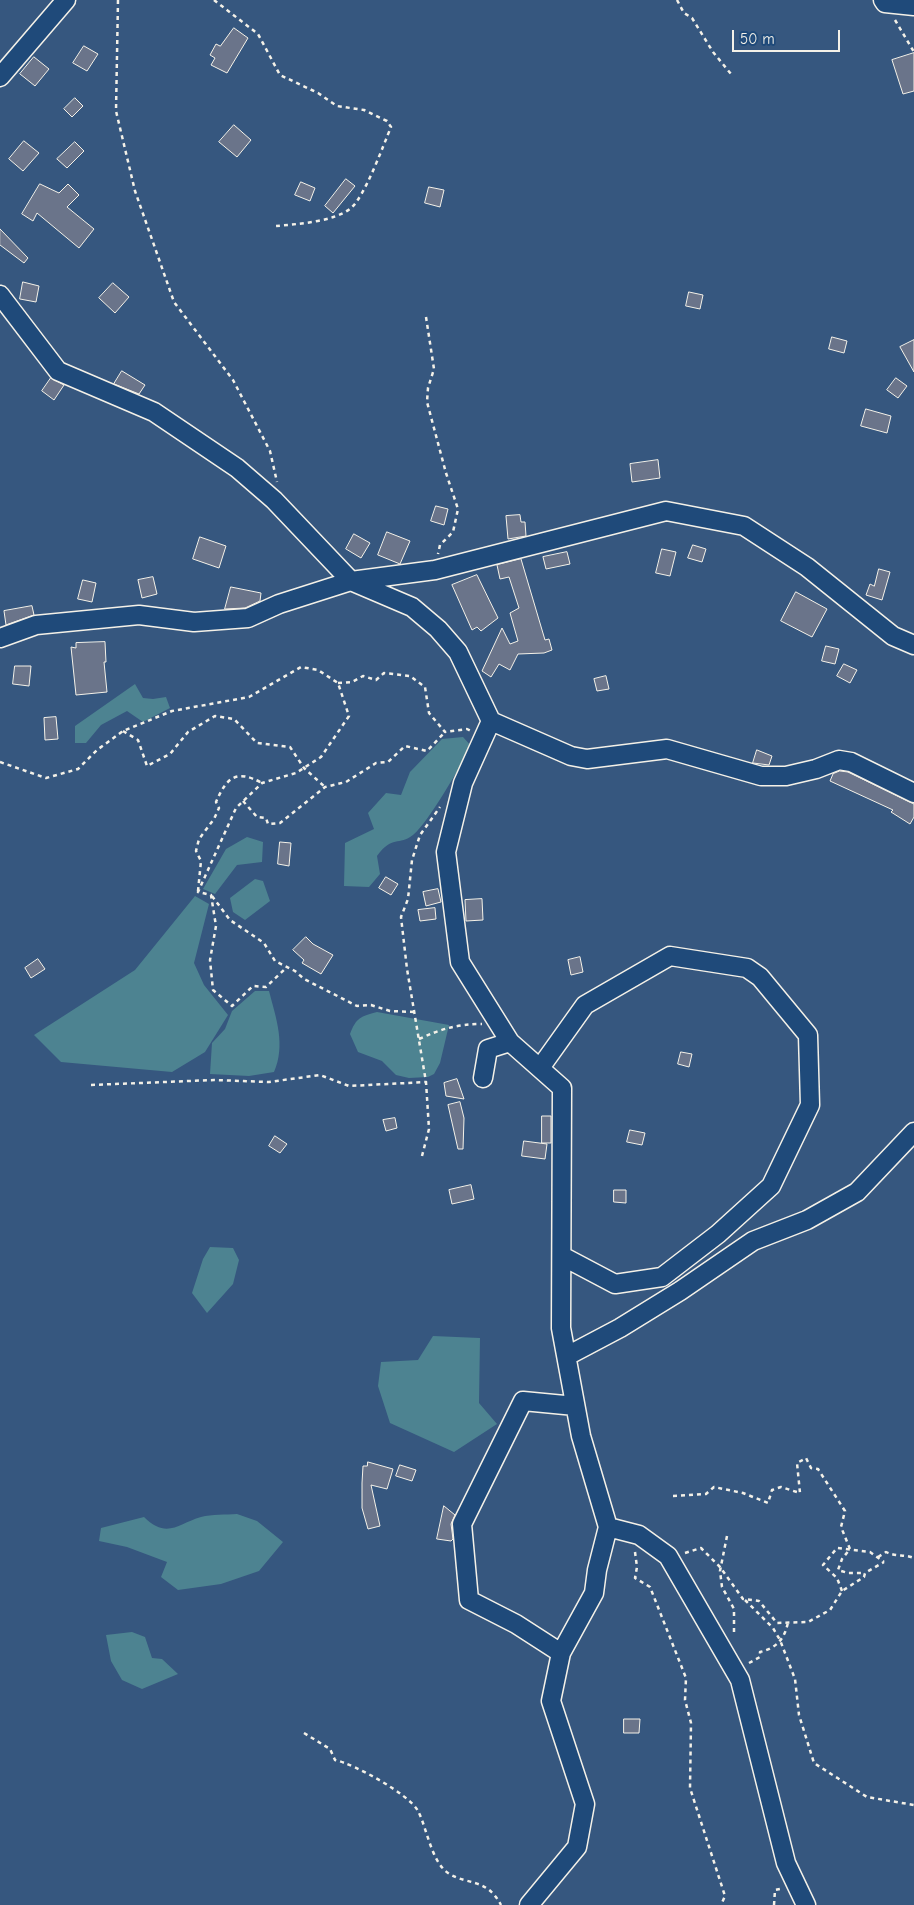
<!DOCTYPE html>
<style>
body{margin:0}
#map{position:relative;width:914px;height:1905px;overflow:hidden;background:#36577f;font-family:"Comic Neue",sans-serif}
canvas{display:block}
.scale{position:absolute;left:732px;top:30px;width:108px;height:22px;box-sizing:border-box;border:2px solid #f4f1e8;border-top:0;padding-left:6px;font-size:15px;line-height:18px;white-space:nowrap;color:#f4f1e8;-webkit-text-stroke:4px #1f4a7a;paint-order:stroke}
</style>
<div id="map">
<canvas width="914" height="1905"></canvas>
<div class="scale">50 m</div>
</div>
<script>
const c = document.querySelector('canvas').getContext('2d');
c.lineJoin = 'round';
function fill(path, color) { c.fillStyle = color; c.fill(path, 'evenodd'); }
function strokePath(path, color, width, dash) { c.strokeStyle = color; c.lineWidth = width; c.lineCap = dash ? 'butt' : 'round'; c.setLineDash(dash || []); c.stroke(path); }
const green = new Path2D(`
 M135,684L143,698L153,699L166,697L170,708L143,722L127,711L101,725L86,743H75V726Z
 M463,737L472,747C458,768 430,821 413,835C399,846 392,835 377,856L380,874L369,887L344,886L345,843L374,829L368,813L386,793L401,795L410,772L442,739Z
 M247,837L263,842L262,862L237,865L215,894L203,889L226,849Z
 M255,879L263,881L270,901L245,920L233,912L230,898Z
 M195,896L209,904L194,963L204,985L228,1015L205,1052L172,1072L61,1062L34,1035L135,970Z
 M255,991H269C276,1018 286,1045 274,1072L249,1076L210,1074L212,1043L225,1029L232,1011Z
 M377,1012L449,1025L440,1063L434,1074L428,1077L409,1078L396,1075L382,1061L358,1052L350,1034C356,1018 361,1016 377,1012Z
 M210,1247L233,1248L239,1260L233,1284L207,1313L192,1293L203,1259Z
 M433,1336L480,1338L479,1403L497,1424L454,1452L390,1423L378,1386L381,1362L418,1360Z
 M237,1514L257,1521L283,1542L259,1571L221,1584L178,1590L161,1577L167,1562L127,1547L99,1541L101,1528L144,1517C167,1540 179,1523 201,1517C212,1514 226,1515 237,1514Z
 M132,1632L145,1637L152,1658L162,1659L178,1674L142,1689L122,1680L111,1661L106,1635Z`);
const building = new Path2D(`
 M234,28L248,38L227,73L211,65L215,58L210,55L216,44L220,46Z
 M84,46L98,54L87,71L73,63Z
 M914,53V91L903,94L892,60Z
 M34,57L49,69L35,86L20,74Z
 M75,98L83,106L72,117L64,109Z
 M234,125L251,140L237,157L219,142Z
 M24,141L39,153L23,171L9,159Z
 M75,142L84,151L67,168L57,159Z
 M346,179L355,186L333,213L325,206Z
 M301,182L315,188L310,201L295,195Z
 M40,184L59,193L68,184L79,195L67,207L94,229L79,248L37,213L33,221L22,214Z
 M429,187L444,190L440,207L425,203Z
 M0,229L28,258L24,263L0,245Z
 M23,282L39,286L36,302L20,299Z
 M113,283L129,297L115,313L99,298Z
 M689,292L703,295L700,309L686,306Z
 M832,337L847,341L844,353L829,349Z
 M914,340V372L900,347Z
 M122,371L145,385L139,394L114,384Z
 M51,378L64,385L54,400L42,391Z
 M896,378L907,386L898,398L887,390Z
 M866,409L891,416L887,433L861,426Z
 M658,460L660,478L632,482L630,464Z
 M436,506L448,509L444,525L431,521Z
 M520,515L521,522H525L526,536L508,539L506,516Z
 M387,532L410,541L400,564L378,555Z
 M354,534L370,543L361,558L346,549Z
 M200,537L226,546L219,568L193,559Z
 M693,545L706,549L702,562L688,558Z
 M662,549L676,552L670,576L656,573Z
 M567,552L570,564L546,569L543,557Z
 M521,559L545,640L549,639L552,650L544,653L518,654L510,670L499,664L491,677L482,671L502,628L510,644L518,641L510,613L519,608L509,577L500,579L497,565Z
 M879,569L890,572L882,600L866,595L870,584L874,586Z
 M477,575L498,618L481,631L477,627L472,630L452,585Z
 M153,577L157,594L142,598L138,580Z
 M83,580L96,583L92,602L78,599Z
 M231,587L261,593L260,601L245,608L225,609Z
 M796,592L827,609L812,637L781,621Z
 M32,606L34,615L6,625L4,611Z
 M105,642L106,662H104L107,692L76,695L71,647L76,648V643Z
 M826,646L839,649L835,664L822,661Z
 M844,664L857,670L850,683L837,676Z
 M15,666H31L29,686L13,684Z
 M606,676L609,689L597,691L594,679Z
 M56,717L58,739L45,740L44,718Z
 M757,750L772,756L769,765L753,763Z
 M840,771L848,772L914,804V817L910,824L891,812L893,810L830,781L833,774Z
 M280,842L291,843L289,866L278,864Z
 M386,877L398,884L391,895L379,888Z
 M438,889L441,902L426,906L423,892Z
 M482,899L483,920L466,921L465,900Z
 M435,908L436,919L420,921L418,910Z
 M306,937L313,944L333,955L321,974L302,963L304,960L293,950Z
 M580,957L583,972L571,975L568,960Z
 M38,959L45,969L31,978L25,968Z
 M681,1052L692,1054L689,1067L678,1064Z
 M457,1079L464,1099L446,1096L444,1083Z
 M460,1102L464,1118L463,1149H458L448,1105Z
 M542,1116H551V1143H542Z
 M395,1118L397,1128L386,1131L383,1120Z
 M630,1130L645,1133L642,1145L627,1142Z
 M275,1136L287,1144L280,1153L269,1146Z
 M524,1141L547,1144L545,1159L522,1156Z
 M471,1185L474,1199L452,1204L449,1190Z
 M614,1190H626V1203L614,1202Z
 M368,1462L393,1469L387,1489L371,1485L380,1526L368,1529L362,1508V1483L363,1466H367Z
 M400,1465L416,1470L412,1481L396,1476Z
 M444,1506L455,1515L451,1524L453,1539L451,1541L437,1539Z
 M624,1719H640L639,1733H624Z`);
const path = new Path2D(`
 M118,0L116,111L135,191L174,302L233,380L270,451L277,482
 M214,0L258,34L280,75L318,93L337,106L364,110L387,121L391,127C383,146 365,196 351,208C334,222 297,224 276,226
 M677,0L684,13L692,18L713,52L731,74
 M895,20L914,52
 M426,317L434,369L428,388L427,402L446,473L458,509L453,532L440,545L438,554
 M338,683L352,682L363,676L376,680L384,673L410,676L425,687L429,713L445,732L467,729L471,731
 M123,731L138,740L147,766L170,754L188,732L215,716L234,719L257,743L290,747L304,768L325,787
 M0,762L46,778L78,769L97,750L123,731L172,711L249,697L301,667L318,670L338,683L349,716L321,757L296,773L262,783L236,808L198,892L211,895L216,926L210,960L213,990L232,1006L253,986L266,987L287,967
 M243,801L257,817L266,818L268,824L280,823L325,787L346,782L376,763L388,762L405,746L427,751L445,732
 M198,891L201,861L196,851L199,839L214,819L219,808L216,802C227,777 236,769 262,783
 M212,896L230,920L264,943L275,961L295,971L304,979L357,1006L371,1005L390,1011L415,1012
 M419,1039C441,1029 457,1024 482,1024
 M91,1085L214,1080L269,1082L320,1075L349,1086L426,1082
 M422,1156L429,1129L426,1082L407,969L401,917L408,899L412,860L420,835L440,807
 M673,1496L706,1494L714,1487L743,1493L768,1503L772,1490L781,1487L800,1493L797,1463L806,1458L811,1468L818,1469L845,1511L841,1527L850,1549L842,1559L838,1570L848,1573H865
 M727,1536L720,1571L722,1587L734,1609V1636
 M635,1552L637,1567L635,1578L650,1587L686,1678L685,1700L691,1723L690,1788L725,1896L721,1905
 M685,1553L701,1548L720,1567L743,1599L759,1601L777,1623L808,1622L830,1610L842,1591L864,1577L865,1573L884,1562
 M878,1557L886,1552C896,1557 904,1554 914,1558
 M842,1591L837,1578L823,1565L837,1548L870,1552L884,1562
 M745,1600L773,1628L780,1640L795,1679L799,1715L814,1763L867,1797L914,1805
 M749,1663L760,1657V1652C777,1648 785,1638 788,1622
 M304,1733L330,1749L335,1760C354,1764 409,1794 418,1811C427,1828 431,1861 448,1873C468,1886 486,1877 501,1905
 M774,1905L775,1890L780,1889`);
const minor = new Path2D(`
 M883,0L885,3L914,6
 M0,77L66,0
 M0,295L58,371L154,412L237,468L274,500L351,581L412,607L438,629L458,652L491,721L463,783L446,852L460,962L510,1042L562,1088L561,1328L581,1436L608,1527L597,1570L594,1593L561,1653L551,1701L585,1804L577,1847L529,1905
 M0,638L36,625L139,615L194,622L248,618L279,604L351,581L435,570L666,511L744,526L807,567L893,636L914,645
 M491,721L571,756L587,759L667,749L761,776H786L816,769L839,760L851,762L914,793
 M540,1068L585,1005L670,956L747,968L760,977L808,1035L810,1105L771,1186L718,1234L662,1277L615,1284L562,1256
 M483,1078L488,1049L510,1042
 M567,1356L620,1328L680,1291L753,1241L807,1220L857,1192L914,1132
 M608,1527L639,1535L668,1556L740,1680L786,1863L806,1905
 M561,1653L516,1624L469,1600L462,1524L523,1401L575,1406`);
fill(green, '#4d8391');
fill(building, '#6a748a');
strokePath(building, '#f4f1e8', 1);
strokePath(minor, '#f4f1e8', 21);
strokePath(path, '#f4f1e8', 2.5, [4, 4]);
strokePath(minor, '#1f4a7a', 18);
</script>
